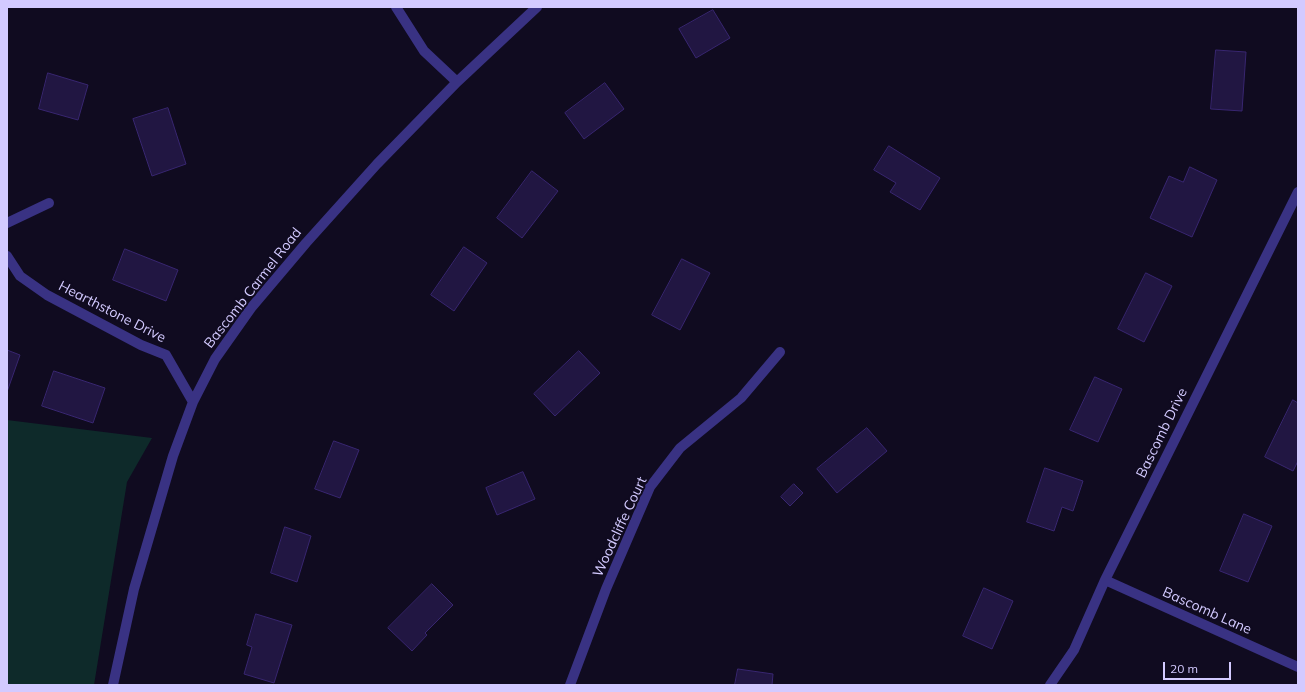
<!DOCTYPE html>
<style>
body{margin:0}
#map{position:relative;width:1305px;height:692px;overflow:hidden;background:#100b20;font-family:Mulish,sans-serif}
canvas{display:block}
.frame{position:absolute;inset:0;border:8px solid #d3caff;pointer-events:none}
.scale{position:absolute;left:1163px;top:662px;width:68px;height:18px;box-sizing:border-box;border:2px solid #d3caff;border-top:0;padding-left:5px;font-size:12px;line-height:14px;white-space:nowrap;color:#d3caff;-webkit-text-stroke:3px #100b20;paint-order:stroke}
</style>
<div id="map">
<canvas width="1305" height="692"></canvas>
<div class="frame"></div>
<div class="scale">20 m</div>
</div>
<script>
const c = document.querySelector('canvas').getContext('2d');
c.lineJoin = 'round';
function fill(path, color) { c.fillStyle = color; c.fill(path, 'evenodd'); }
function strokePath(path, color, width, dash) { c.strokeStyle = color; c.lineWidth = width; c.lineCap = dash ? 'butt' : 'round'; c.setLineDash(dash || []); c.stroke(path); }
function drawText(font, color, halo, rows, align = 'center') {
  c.font = font + ' Mulish,sans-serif'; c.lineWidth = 4; c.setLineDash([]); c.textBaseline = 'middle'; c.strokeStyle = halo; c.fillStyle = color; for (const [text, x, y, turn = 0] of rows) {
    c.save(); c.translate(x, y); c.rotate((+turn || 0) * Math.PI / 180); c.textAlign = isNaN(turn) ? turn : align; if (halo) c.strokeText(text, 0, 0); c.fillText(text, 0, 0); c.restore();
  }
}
const green = new Path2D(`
 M7,420L152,438L127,482L94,685H7Z`);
const building = new Path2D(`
 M713,10L730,38L696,58L679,29Z
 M1216,50L1246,52L1242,111L1211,109Z
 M48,73L88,85L78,120L39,109Z
 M605,83L624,109L584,139L565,113Z
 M168,108L186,164L152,176L133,119Z
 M889,146L940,178L920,210L890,192L896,183L874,170Z
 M1190,167L1217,180L1192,237L1150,218L1169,176L1183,182Z
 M532,171L558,191L522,238L497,218Z
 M464,247L487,263L454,311L431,295Z
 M125,249L178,270L166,301L113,280Z
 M682,259L710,273L680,330L652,315Z
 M1146,273L1172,286L1144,342L1118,329Z
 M7,350L20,355L7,392Z
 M579,351L600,373L555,416L534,394Z
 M54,371L105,388L93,423L42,406Z
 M1095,377L1122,389L1098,442L1070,430Z
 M1293,400L1298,403V461L1293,471L1265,457Z
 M867,428L887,451L837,493L817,469Z
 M334,441L359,450L340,498L315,489Z
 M1045,468L1083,481L1073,511L1062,507L1054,531L1027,522Z
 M523,472L535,499L497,515L486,488Z
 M794,484L803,493L790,506L781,497Z
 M1244,514L1272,526L1248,582L1220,571Z
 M285,527L311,536L297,582L271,573Z
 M432,584L453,605L425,633L427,635L412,651L388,628Z
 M984,588L1013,601L992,649L963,636Z
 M256,614L292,625L274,683L244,674L252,647L247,645Z
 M738,669L773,674L772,685H735Z`);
const service = new Path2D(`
 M7,223L49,203`);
const minor = new Path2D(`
 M396,7L424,51L457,82
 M7,256L20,276L47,295L141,345L166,355L193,402
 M1105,580L1298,667
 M113,685L134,589L173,456L193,402L215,359L251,308L306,243L377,164L457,82L537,7
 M570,685L606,589L650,487L680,448L741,398L780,352
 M1050,685L1074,650L1105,580L1298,192`);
const streetNames = [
 ["Bascomb Carmel Road",253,288,-52],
 ["Hearthstone Drive",112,312,27],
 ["Bascomb Drive",1162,433,-64],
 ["Woodcliffe Court",620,527,-65],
 ["Bascomb Lane",1207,611,24]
];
fill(green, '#0e2a2a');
fill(building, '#211642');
strokePath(building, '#382670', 1);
strokePath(service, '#393283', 10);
strokePath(minor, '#393283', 10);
drawText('14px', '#d3caff', '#100b20', streetNames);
</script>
